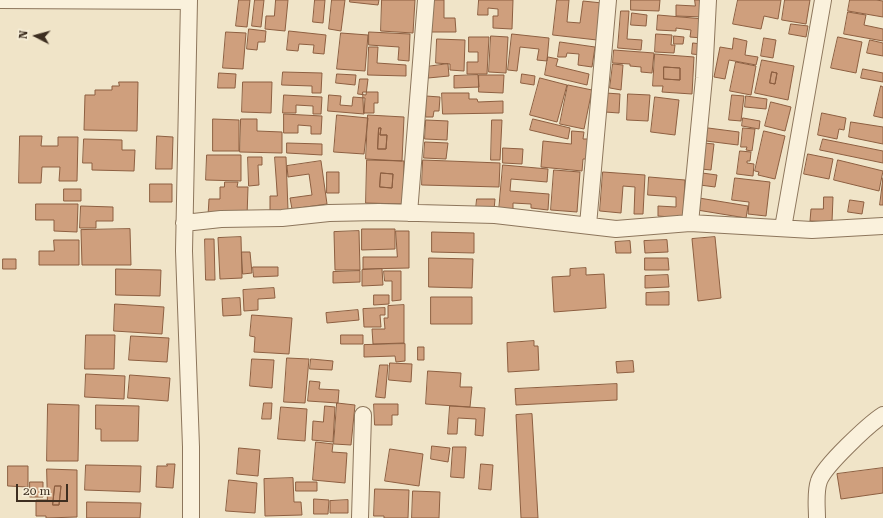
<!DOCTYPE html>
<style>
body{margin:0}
#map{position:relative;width:883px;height:518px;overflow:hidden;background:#f0e4c8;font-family:"Roboto Serif",serif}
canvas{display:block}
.north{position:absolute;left:16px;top:16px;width:40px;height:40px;-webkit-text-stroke:3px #f7eed8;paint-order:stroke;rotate:276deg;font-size:11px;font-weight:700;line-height:16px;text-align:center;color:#3d2e20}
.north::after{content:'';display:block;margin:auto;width:14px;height:18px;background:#3d2e20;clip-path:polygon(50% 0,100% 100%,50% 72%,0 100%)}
.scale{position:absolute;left:16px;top:484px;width:52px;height:18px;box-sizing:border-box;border:2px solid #3d2e20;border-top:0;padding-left:5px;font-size:12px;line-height:14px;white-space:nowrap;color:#3d2e20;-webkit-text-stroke:3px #f7eed8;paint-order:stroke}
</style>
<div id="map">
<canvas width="883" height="518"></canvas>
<div class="north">N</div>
<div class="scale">20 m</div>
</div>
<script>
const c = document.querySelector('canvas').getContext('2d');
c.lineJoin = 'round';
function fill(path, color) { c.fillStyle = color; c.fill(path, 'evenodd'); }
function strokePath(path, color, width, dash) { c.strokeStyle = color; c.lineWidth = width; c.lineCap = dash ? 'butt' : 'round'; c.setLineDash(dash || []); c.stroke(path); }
const building = new Path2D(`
 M239,0H250L247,27L236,26Z
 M255,0H264L261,27L252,26Z
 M276,0H288L285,31L265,29L266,16H274Z
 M315,0H325L323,23L313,22Z
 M332,0H345L341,31L329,29Z
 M350,0H379L378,5L350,2Z
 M382,0H415L413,33L381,31Z
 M431,0H444V18H455L456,32H431Z
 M479,0H513L512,29L493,28V16H498V9L488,8V15H478Z
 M557,0H569L567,22L580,23L583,1L602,3L597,40L553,35Z
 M631,0H660L659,11L631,10Z
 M695,0H705L704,17L676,16V5L695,6Z
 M738,0H781L778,19L764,16L761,29L733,24Z
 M785,0H810L806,24L782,20Z
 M850,0H876L883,1V17L848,11Z
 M621,11H629L627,39L642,40L641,50L618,48Z
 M848,12L866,15L864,25L883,29V41L844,34Z
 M632,13L647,15L646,26L631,25Z
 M658,15L704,19L702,38L690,37L691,30L676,28V31L657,30Z
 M791,24L808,26L806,37L789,34Z
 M249,29L266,31L265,42H258L257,50L247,49Z
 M289,31L326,35L324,54L313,53L314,45L299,44L298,51L287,50Z
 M226,32L246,33L243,69L223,68Z
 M369,32L410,34L409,61L398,60L399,47L369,45Z
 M341,33L368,35L365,71L337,69Z
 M512,34L549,38L547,61L537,60L539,49L520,47L517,71L508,70Z
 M656,34L672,35L671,45H675L674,53L655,52Z
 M491,36L508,37L506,73L489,72Z
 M674,36L684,37L683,44H674Z
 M469,37H489L487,74H467V62H478V52H469Z
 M838,37L862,42L856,73L831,68Z
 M734,38L747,41L745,55L758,57L756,65L729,60L725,79L714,77L720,47L732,49Z
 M764,38L776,40L773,58L761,56Z
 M437,39L465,40L464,71L450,70V64L436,63Z
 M870,40L883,43V56L867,53Z
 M560,42L595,47L592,67L578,65L579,54L567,53L566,57H558Z
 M693,43L701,44V55L692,54Z
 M369,47H378L377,63L406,65V76L368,75Z
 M614,50L654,53L652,73L641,72V67L630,66V64L613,63Z
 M655,54L694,57L692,94L662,92L663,86H653ZM664,67L680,68V80L664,79Z
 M548,57L558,59L556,66L589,74L587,85L545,75Z
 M762,60L794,66L788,100L755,93ZM772,72L777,73L775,84L770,83Z
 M736,62L756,66L751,95L730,91Z
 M448,64L449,76L428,78L426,67Z
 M613,64L623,65L621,90L610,88Z
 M664,67L680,68V80L664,79Z
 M863,69L883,73V82L861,78Z
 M283,72L322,73L321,93H312V86L282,85Z
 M772,72L777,73L775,84L770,83Z
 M219,73L236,74L235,88H218Z
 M337,74L356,75L355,85L336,83Z
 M522,74L535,76L534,85L521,83Z
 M478,75L479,87L454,88V76Z
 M479,75H504L503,93L479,92Z
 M540,78L567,85L557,122L530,115Z
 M360,79H368L366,95L358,94Z
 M119,82H138L137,131L84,130L85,95H95V90H112V86H119Z
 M243,82H272L271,113L242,112Z
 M568,85L592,90L584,129L560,124Z
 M881,86L883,87V118L874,116Z
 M363,92H378V103H374V113H364Z
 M442,93H469V99H477L478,102L503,101V113L443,114Z
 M606,93L620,94L619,113L605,112Z
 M628,94L650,95L648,121L627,120Z
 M284,95L322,97L321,114H313V106L296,105V113H283Z
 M329,95L341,96L340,105L352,106L353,97L365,98L364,114L328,111Z
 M732,95L744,96L741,121L729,120Z
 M426,96L440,97L439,111H434L433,117H426Z
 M746,96L767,99L766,109L745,107Z
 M655,97L679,100L675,135L651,132Z
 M771,102L791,107L785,131L765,126Z
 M822,113L846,118L844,130L839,129L837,139L818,135Z
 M284,114L322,116L321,134H311V126L298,125V133H284Z
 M337,115L368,118L364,154L334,152Z
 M368,115L404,117L402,161L366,159ZM379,128H381L380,135H387L386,149H378Z
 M743,118L760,121L759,129L742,126Z
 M213,119L239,120V151H213Z
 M241,119H257V131L282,132V153L240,152Z
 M533,119L570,128L568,139L530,130Z
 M426,120L448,121L447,140L425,139Z
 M492,120H502L500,160H491Z
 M851,122L883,127V144L849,137Z
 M379,128H381L380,135H387L386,149H378Z
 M708,128L739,132L738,145L706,141Z
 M743,128L755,129L752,151L746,150L747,147H741Z
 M572,131L584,132L583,139H588L586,159H583L582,171L541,167L543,141L571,144Z
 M764,131L785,136L775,179L758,175L759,172L755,171Z
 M20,136H42L41,146H58V137H78L77,181H59L60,167H42L41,183H19Z
 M157,136L173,137L172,169H156Z
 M84,139L122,140V150H135L134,171L92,170V163H83Z
 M823,139L883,151V163L820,150Z
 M425,142L448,143L446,159L424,158Z
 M287,143L322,144V155L287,153Z
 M704,143L714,144L711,170L701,169Z
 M503,148L523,149L522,164L503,163Z
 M740,151L751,152L750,161H747V163L754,164L753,176L737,174Z
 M808,154L833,159L829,179L804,174Z
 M207,155H241V181L206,180Z
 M248,157H262V165H258L259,185L249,186Z
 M275,157H286L288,210L270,211V196H277Z
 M367,160L404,161L403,204L366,203ZM381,173L393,174L392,188L380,187Z
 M423,160L500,163L499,187L422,185Z
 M838,160L883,171L879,191L834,180Z
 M321,161L327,204L292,209L290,198L312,195L309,174L288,177L287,166Z
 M503,165L548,169L547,182L511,179L510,191L549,194L548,210L531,208V204L513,203V212L499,211Z
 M554,170L580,172L577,212L551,210Z
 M327,172H339V193H327Z
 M603,172L645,175L643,214H634L635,187L623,186L621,213L600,211Z
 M381,173L393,174L392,188L380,187Z
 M702,173L717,175L715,187L700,185Z
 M649,177L685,180L683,218L658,216V206L676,207V197L648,195Z
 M735,178L770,182L766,216L748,214L749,202L732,200Z
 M883,178V205H880Z
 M225,182H238L237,187H248L247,217L208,216L209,199H220V187H224Z
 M150,184H172V202H150Z
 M64,189H81V201H64Z
 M824,197H833L832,222L810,221L811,209H823Z
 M699,198L748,206L746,218L697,210Z
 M477,199H495L494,210L476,209Z
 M850,200L864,202L862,214L848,212Z
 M36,204H78L77,232L54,231V220H36Z
 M81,206L113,207V221H96V228H80Z
 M130,229L131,265H82L81,230Z
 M362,229H395V249L362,250Z
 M359,231L360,270H335L334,232Z
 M396,231H409V268L363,269V257H397Z
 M432,232L474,233V253L432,252Z
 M241,237L242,278L220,279L218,238Z
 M715,237L721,298L698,301L692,239Z
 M205,239H214L215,280H206Z
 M54,240H79V265H39V251H54Z
 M667,240L668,252L645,253L644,241Z
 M630,241L631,253H616L615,242Z
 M242,252H250L252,273L243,274Z
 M429,258L473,259L472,288L429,287Z
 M645,258H668L669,270H645Z
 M3,259H16V269H3Z
 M253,267H278V276L254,277Z
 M586,268V275L604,274L606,308L554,312L552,277L570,276V269Z
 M116,269L161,270L160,296L116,295Z
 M382,269L383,285L362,286V270Z
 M360,271V282L333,283V272Z
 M384,271H401V300L392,301V281H385Z
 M668,275L669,287L645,288V276Z
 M274,288L275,298L258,299V310L244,311L243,290Z
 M669,292V305H646V293Z
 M374,295H389V304L374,305Z
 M431,297H472V324H431Z
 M240,298L241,315L223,316L222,299Z
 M115,304L164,307L162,334L114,331Z
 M404,305V343L373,344L372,329H385L384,318H388V306Z
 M385,308V315H380L381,327H364L363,309Z
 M358,310L359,320L327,323L326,313Z
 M252,315L292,318L289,354L254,352L255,337L250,336Z
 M86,335H115L114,369H85Z
 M341,335H363V344H341Z
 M131,336L169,338L167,362L129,360Z
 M534,341V346H538L539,370L508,372L507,343Z
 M405,344V361L396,362L395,356L364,357V345Z
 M418,347H424V360H418Z
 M287,358L309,359L305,403L284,402Z
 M252,359L274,360L272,388L250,386Z
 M311,359L333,361L332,370L310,369Z
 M633,361L634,372L617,373L616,362Z
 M390,363L412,364L411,382L389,380Z
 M380,365H388L385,398L376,397Z
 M428,371L461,373L460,387H472L470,407L426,404Z
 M86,374L125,376L124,399L85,397Z
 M130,375L170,378L168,401L128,398Z
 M310,381L320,382L319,389L339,390L338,403L308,401Z
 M617,384V400L516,405L515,389Z
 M264,403H272L271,419H262Z
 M337,403L355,405L351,445L334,444Z
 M48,404L79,405L78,461H47Z
 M374,404H398V415H392V425H375Z
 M96,405L139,406L138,441H101V429H96Z
 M325,406L335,407L333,442L312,440L313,421L323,422Z
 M450,406L485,408L483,436L475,435L476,419L458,418L457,434H448Z
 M281,407L307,409L305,441L278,439Z
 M532,414L538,518H521L516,415Z
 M316,442L333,444L332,452L347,453L345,483L313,480Z
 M432,446L450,448L448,462L431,459Z
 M453,447H466L464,478L451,477Z
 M239,448L260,450L258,476L237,474Z
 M390,449L423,454L419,486L385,481Z
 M167,464H175L173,488L156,487L157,466H167Z
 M481,464L493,465L491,490L479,489Z
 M86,465L141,466L140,492L85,490Z
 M8,466H28V487L8,486Z
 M883,468V493L841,499L837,474Z
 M47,469L77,470V517L46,518V516H36V500H47ZM55,486H61L59,505H53Z
 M293,478L294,502H301L302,515L265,516L264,479Z
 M229,480L257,483L255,513L226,511Z
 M30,482H43V497H30Z
 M296,482H317V491H296Z
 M55,486H61L59,505H53Z
 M375,489L409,490L408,518H384V516H374Z
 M413,491L440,492L439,518H412Z
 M314,499L329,500L328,514H314Z
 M348,500V513H330V501Z
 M87,502L141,503L140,518H87Z`);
const street = new Path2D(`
 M0,0L189,1
 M189,0L184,251L191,447V518
 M409,213L426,0
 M184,223L221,219L282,218L329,213L379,212L495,215L616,229L690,223L812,230L883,226
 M690,223L704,78L708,0
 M588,225L608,0
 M783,228L823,0
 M360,518L363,415
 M817,518C817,507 815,492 819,481C824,466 869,424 883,415`);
fill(building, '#cf9f7d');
strokePath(building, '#8d5f41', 1);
strokePath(street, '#8d765c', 18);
strokePath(street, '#faf1dc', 16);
</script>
